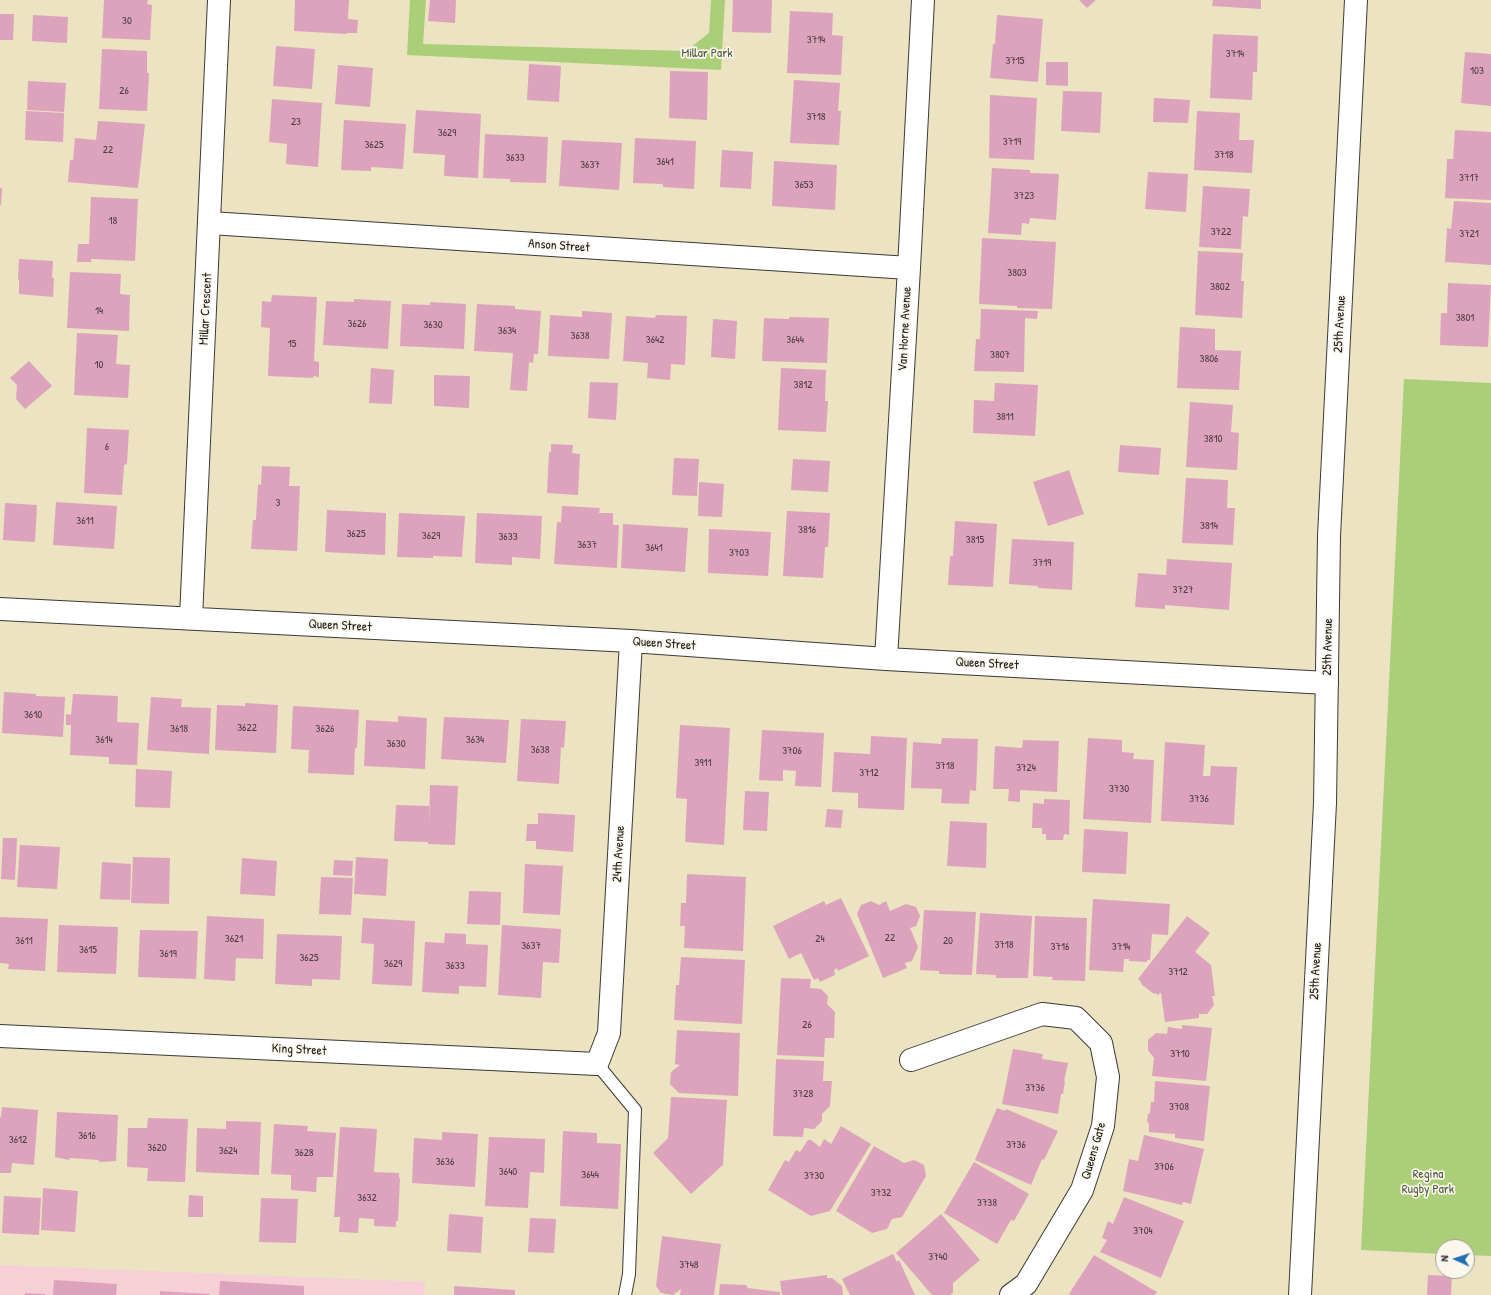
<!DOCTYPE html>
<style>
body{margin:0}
#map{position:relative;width:1491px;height:1295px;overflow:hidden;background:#ebe3c1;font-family:"Patrick Hand",sans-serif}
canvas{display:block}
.north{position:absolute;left:1435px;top:1239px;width:40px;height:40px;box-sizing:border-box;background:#fbf7ec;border:1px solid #a29f99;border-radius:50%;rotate:273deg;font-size:11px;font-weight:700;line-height:16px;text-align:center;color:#1c1c1c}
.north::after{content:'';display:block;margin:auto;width:14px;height:18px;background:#1f6fb2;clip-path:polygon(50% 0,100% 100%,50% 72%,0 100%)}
</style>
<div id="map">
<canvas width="1491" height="1295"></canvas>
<div class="north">N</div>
</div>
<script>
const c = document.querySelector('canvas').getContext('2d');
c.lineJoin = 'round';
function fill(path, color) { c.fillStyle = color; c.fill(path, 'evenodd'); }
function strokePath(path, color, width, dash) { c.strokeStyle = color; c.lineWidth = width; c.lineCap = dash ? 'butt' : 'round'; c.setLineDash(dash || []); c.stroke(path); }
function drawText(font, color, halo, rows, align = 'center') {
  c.font = font + ' "Patrick Hand",sans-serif'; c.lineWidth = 3.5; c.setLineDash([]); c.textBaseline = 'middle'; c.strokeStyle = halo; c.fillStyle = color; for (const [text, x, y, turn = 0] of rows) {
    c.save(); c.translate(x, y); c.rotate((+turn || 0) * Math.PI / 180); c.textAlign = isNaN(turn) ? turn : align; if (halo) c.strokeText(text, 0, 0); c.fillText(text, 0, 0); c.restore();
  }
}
const built = new Path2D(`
 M0,1265L425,1282L424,1295H0Z`);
const green = new Path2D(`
 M410,0H426L423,44L686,51L709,33L711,0H725L721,70L407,55Z
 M1404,379L1491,383V1256L1467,1255V1247H1443V1254L1361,1250Z`);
const building = new Path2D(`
 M104,0H148L147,4L152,5L150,40L102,38Z
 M295,0H349L348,19L358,20L357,33H347V34L294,31Z
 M430,0H456L455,23L428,21Z
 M733,0H772L771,33L732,32Z
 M1079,0H1096L1087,8Z
 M1213,0H1261V9L1212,6Z
 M790,11L833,13L832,35L843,36L841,75L787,73Z
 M0,14H14L13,40H0Z
 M33,15L68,17L67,43L32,41Z
 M997,15L1043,19L1038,82L990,78L993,44H995Z
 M1213,34L1258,36L1257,72H1253L1252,100L1210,98Z
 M276,46L315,49L312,89L273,86Z
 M102,49L147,51V73H149L147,111L99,109Z
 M1465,52L1491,54V106L1461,103Z
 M1046,62H1068V86L1046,85Z
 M529,64L561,66L559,102L527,100Z
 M338,65L373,68L370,107L335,104Z
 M670,71L708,72L707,120L669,118Z
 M794,80L840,83L838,111H841L839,145L790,143Z
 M28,81L66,83L64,112L27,110Z
 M1063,91L1102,92L1100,133L1061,131Z
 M990,95L1037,98L1034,160L989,158Z
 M1154,98L1190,100L1188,123L1153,122Z
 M272,99L322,103L318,167L286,164L287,144L269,142Z
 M416,110L481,114L478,178L444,176L445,155L413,153Z
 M26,111L64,113L63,142L25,140Z
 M1197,111L1240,113L1239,140H1254L1252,173L1194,170Z
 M344,120L406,124L403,169L371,167V171L341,170Z
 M98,121L145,124L138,188L68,182L70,160H73L75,138L96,140Z
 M1455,130L1491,132V200L1445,198L1447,159H1453Z
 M485,134L548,137L546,183L510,182V179L483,178Z
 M635,138L696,141L694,189L663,187V184L633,183Z
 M562,140L622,143L619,190L559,186Z
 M722,150L753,152L751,189L720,187Z
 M774,161L837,165L835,210L772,206Z
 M992,168L1030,170V173L1059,174L1056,220L1030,218L1029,224L1022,223L1021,235L988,233Z
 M1148,172L1188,174L1186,212L1145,209Z
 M1203,186L1250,189L1248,217L1243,216L1241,249L1199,247Z
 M0,188H2L1,205H0Z
 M91,197L138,199L135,261L91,259V262H77L78,244H89Z
 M1454,201L1491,203V265L1445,262L1447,228L1451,229Z
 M982,238L1056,242L1052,309L1017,308V306L979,304Z
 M1198,251L1243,253L1241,281H1244L1242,318L1195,315Z
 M19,259L53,261L52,278H54L53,297L19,294V280H18Z
 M70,272L121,274L120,294L130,295L129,331L67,328Z
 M1448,283L1491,285L1488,347L1440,345L1441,313H1447Z
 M272,295L317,297L314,361L319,362V377L313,376V378L268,376L270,328L261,327L262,301L271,302Z
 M354,299L391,301L388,349L323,345L326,301L354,302Z
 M430,302L466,304L464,349L400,346L402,304L430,305Z
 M477,304L515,306V309L541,311L538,354H534L533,363L529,362L527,391L510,390L513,353L474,351Z
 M981,309L1038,311L1037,319L1025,318L1024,372L974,371L976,339H980Z
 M582,311L612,313L609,359L548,356L550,315L582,317Z
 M656,315L687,316L685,365L671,364L670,380L647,378L648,363L623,361L626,316L655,318Z
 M789,317L829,318L827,363L762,361L764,318L789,319Z
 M713,319L737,321L735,359L711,357Z
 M1180,327L1215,329V350L1241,351L1239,390L1177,388Z
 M77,333L118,335L116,364L130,365L128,398L74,395Z
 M29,361L52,386L25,409L16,399L17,385L10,378Z
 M371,368L394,370L392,404L369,403Z
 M781,368L826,370L825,401H828L826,432L778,430Z
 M434,375L470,376L469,408L434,406Z
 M590,382L618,383L616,420L588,418Z
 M995,383L1038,385L1035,436L973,433L974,400L994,401Z
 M1190,402L1233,405L1231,432L1239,433L1237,470L1186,467Z
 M87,428L129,430L127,464L124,465L122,495L84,493Z
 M551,444L573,445L572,453L580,454L578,495L547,493L549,452H551Z
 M1120,445L1161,448L1159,475L1118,472Z
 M674,458L699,459L697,496L672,495Z
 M793,459L830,461L828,492L791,490Z
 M262,466L290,467L289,486H300L297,551L251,549L253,520H256L258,484L261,485Z
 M1069,470L1084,514L1048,526L1033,482Z
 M1186,478L1228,480L1227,508H1235L1233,545L1182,543Z
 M699,482L724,484L722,517L698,516Z
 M56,502L117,506L114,549L53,545Z
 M5,503L37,505L35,542L3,540Z
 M562,506L600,508L599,513H613V525H619L617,568L554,564L557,522H561Z
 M327,510L386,513L385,555L325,552Z
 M787,511L830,513L828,547H825L823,578L783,576Z
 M399,513L465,516L462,557L433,556V558L397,557Z
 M477,513L542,516L540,559L512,557V565L475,563Z
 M955,521L997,524L993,587L948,585L950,556H953Z
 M623,524L688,528L685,572L621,568Z
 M709,529L771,532L768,576L708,573Z
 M1012,539L1074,542L1072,590L1038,588V586L1009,584Z
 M1167,559L1232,563L1229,610L1165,605V609L1135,607L1138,573L1166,575Z
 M4,692L36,694V696L65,697L63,737L2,733Z
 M73,694L118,696L117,722L139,723L137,765L109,764V757L70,755L71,725H66V714L71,715Z
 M151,697L182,699L181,707L211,708L209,754L147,750Z
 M245,703L278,705L276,753L215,750L217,705L245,706Z
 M293,706L359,710L357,748H355L354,775L308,773L309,750L291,749Z
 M398,716L427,718L425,769L364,766L366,720L398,722Z
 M444,717L509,720L506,763L441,759Z
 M521,719L566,721L564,748L561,747L559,784L517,781Z
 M680,725L730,728L724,845L685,842L687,799L676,798Z
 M762,730L824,733L821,787L795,786L796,771L783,770V781L759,780Z
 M871,736L907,738L904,810L858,808V793L832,792L834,752L870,754Z
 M942,738L978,739L976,791L970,790L969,804L941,803L942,789L911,788L913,742L941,744Z
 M1088,738L1122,740V752L1134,753L1133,759L1154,760L1151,823L1083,819Z
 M1023,740L1059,741L1057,792L1020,790V802L1008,801L1009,789H993L995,746L1022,748Z
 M1165,742L1205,745L1203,776H1210L1211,766L1237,767L1234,825L1161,821Z
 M136,769L172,771L170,808L135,807Z
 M430,785L458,786L455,845L428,844V842L394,841L396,805L429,806V825Z
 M745,791L769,792L767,831L743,830Z
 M1044,799L1070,800L1069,835L1064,834L1063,840H1046V834H1042V828H1032L1033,803L1044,804Z
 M827,809L843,810L841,828L825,827Z
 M538,813L575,815L573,852L536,849V841H526L527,824H538Z
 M950,821L987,823L986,868L947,866Z
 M1084,829L1128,832L1126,874L1082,872Z
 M3,838H17L15,880L1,879Z
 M20,845L60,847L57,889L17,887Z
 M133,857L170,858L169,904L131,903Z
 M356,857L388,859L386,896L354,894Z
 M242,858L277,861L275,896L240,894Z
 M334,860L353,861L352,876L333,875Z
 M102,862L131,864L130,900L100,899Z
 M525,864L563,866L560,915L523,913Z
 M687,874L746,877L743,951L684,948L685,926H680L681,903H686Z
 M321,877L353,878L351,915L319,914Z
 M469,891L501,892L500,925L467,924Z
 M841,898L869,956L838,971L837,968L834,970L835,975L820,982L818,978L814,980L801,953L789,959L773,926L824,901L826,905Z
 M1093,899L1170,904L1168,935L1152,934L1150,960H1147V962L1129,961V959H1124L1123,972L1089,970Z
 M871,901L879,905L886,901L890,911L906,904L916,907L920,916L916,926L910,928L918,947L912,961L905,963L907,968L883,978L857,914L861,905Z
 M924,910L976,912L972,975L939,974V971L920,970Z
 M980,913L1032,916L1028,978H996V975L976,974Z
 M207,916L264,919L263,959L236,958L235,981L204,979Z
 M1035,916L1087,918L1085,981L1052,980L1053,977L1033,976Z
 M1187,916L1210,933L1195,952L1211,965L1215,996H1212L1214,1005L1207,1014H1199V1018L1165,1022L1161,993H1160L1158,995L1155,993L1154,994L1141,984V982L1138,979Z
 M0,917L48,919L45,971L8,969L9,964L0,963Z
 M363,918L415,921L412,986L372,984L374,944L361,943Z
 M59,925L118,927L116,974L57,972Z
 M502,925L561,929L559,963L543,962L541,998L498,995Z
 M140,930L198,931L196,979L138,977Z
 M445,933L466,934V944L488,945L486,987L459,986V994L422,992L425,942L444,943Z
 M277,934L342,936L340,980L312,979V986L275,984Z
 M681,957L745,960L742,1024L674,1020L676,985H679Z
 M781,978L811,979L810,988L821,989L828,996L827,1004L835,1012L834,1038H825L824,1057L777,1055Z
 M1182,1025L1212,1028L1206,1081L1152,1076L1154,1058L1148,1050V1040L1156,1033L1167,1034L1168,1027L1182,1029Z
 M677,1030L740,1033L738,1096L679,1093L670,1084L671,1072L680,1065L675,1064Z
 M1013,1049L1043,1054L1042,1059L1068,1063L1064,1081H1065L1063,1094H1061L1058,1114L1002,1104Z
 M776,1059L824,1061L823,1081H832L830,1106L822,1114V1121L814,1129L804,1128L803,1137L773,1136Z
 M1155,1081L1210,1086L1204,1141L1175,1138V1134L1149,1132V1124L1147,1121L1148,1114L1150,1113L1151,1102H1154Z
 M671,1097L727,1100L723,1165L691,1194L653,1153L668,1138Z
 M2,1107L38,1110L34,1165L12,1163L11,1173H0V1117H1Z
 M997,1108L1005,1111L1006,1109L1058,1131L1044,1160L1042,1159L1031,1185L975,1160Z
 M57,1112L118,1115L116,1161L100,1162L98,1160L70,1158L69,1160L55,1157Z
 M148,1118L188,1119L185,1182L147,1181L148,1168L127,1167L128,1128H147Z
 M226,1121L261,1122L259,1175L196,1172L197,1128L226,1129Z
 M274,1124L308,1126L307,1131L336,1133L333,1177H317L316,1192L291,1190V1175L271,1174Z
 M841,1126L871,1144L830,1211L811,1216L768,1190L785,1160L789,1162L796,1150L800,1152L808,1140H811L820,1147L824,1139L831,1144Z
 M340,1127L377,1129L374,1172L399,1173V1178H400L398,1221H396V1227L374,1226V1219L359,1218L358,1233L339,1232L340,1217H334Z
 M563,1131L597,1133V1143L621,1144L618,1209L560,1206Z
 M442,1132L478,1134L475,1187L412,1183L414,1138L442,1140Z
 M1144,1135L1204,1149L1191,1204L1183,1202L1182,1205L1123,1191L1129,1159L1138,1161Z
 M489,1137L545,1139L544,1173L530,1172L528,1208L485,1206Z
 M874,1146L904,1163L914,1160L924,1165L926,1176L902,1217L892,1219L887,1229L872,1233L836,1211Z
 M974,1162L1029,1194L1014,1221L1011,1220L997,1244L944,1213Z
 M43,1188L78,1191L75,1232L41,1230Z
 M189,1195L203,1196V1217H188Z
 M4,1196L41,1198L39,1235L2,1233Z
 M1124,1197L1184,1221L1161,1278L1100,1252L1107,1240L1102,1238L1108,1221L1113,1224Z
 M261,1198L298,1199L296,1243L259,1242Z
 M449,1214L483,1217L481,1253L447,1251Z
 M941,1214L980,1260L953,1283V1293L950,1295H932L896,1253Z
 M530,1218L556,1219L554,1253L528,1252Z
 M662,1236L721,1244L714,1295H680L681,1289L673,1295L661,1293L656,1286Z
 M893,1254L897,1262L899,1260L915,1295H850L842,1279Z
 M1094,1255L1157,1292L1155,1295H1071L1069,1294Z
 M827,1275V1278H832L842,1286L843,1295H782L780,1281Z
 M1428,1275L1452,1276L1451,1295H1427Z
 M54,1280L117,1284L116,1295H53Z
 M220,1281L304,1286V1295H219Z
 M720,1284L746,1285L748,1288L780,1292V1295H719Z
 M454,1286L515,1290V1295H454Z
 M160,1291L210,1294V1295H160Z
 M25,1293L45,1294V1295H25Z`);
const service = new Path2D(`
 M597,1064L635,1110L629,1274L625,1295`);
const minor = new Path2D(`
 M210,223L909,268
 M0,609L631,641L886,659L1327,683
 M191,618L219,0
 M886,659L909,268L923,0
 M0,1036L597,1064L609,1033L631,641
 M911,1060L1042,1014L1076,1018L1101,1043L1108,1077L1103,1126L1082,1190L1026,1284L1011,1295`);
const tertiary = new Path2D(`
 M1300,1295L1325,803L1329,536L1356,0`);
const numberNames = [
 ["30",127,21],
 ["3714",816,40],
 ["3714",1235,54],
 ["3715",1015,61],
 ["103",1477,71],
 ["26",124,91],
 ["3718",816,117],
 ["23",296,122],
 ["3629",447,133],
 ["3719",1012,142],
 ["3625",374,145],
 ["22",108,150],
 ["3718",1224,155],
 ["3633",515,158],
 ["3641",665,162],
 ["3637",590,165],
 ["3717",1469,178],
 ["3653",804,185],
 ["3723",1024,196],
 ["18",113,221],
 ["3722",1221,232],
 ["3721",1469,234],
 ["3803",1017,273],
 ["3802",1220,287],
 ["14",99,311],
 ["3801",1465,318],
 ["3626",357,324],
 ["3630",433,325],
 ["3634",507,331],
 ["3638",580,336],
 ["3642",655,340],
 ["3644",795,340],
 ["15",292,344],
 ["3807",1000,355],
 ["3806",1209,359],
 ["10",99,365],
 ["3812",803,385],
 ["3811",1005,417],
 ["3810",1213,439],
 ["6",107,447],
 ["3",278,503],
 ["3611",85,521],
 ["3814",1209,526],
 ["3816",807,530],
 ["3625",356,534],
 ["3629",431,536],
 ["3633",508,537],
 ["3815",975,540],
 ["3637",587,545],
 ["3641",654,548],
 ["3703",739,553],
 ["3719",1042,563],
 ["3727",1183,590],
 ["3610",33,715],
 ["3622",247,728],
 ["3618",179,729],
 ["3626",325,729],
 ["3614",104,740],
 ["3634",475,740],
 ["3630",396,744],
 ["3638",540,750],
 ["3706",792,751],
 ["3911",703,763],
 ["3718",945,766],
 ["3724",1026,768],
 ["3712",869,773],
 ["3730",1119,789],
 ["3736",1199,799],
 ["22",890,938],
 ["3621",234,939],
 ["24",820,939],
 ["3611",24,941],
 ["20",948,941],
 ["3718",1004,945],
 ["3637",531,946],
 ["3716",1060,947],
 ["3714",1121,947],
 ["3615",88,950],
 ["3619",168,954],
 ["3625",309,958],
 ["3629",393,964],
 ["3633",455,966],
 ["3712",1178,972],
 ["26",807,1025],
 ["3710",1180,1054],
 ["3736",1035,1088],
 ["3728",803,1094],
 ["3708",1179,1107],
 ["3616",87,1136],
 ["3612",18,1140],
 ["3736",1016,1145],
 ["3620",157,1148],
 ["3624",228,1151],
 ["3628",304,1153],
 ["3636",445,1162],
 ["3706",1164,1167],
 ["3640",508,1172],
 ["3644",590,1175],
 ["3730",814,1176],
 ["3732",881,1193],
 ["3632",367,1198],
 ["3738",987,1203],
 ["3704",1143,1231],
 ["3740",938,1257],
 ["3748",689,1265]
];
const parkNames = [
 ["Millar Park",707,54],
 ["Regina",1428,1175],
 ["Rugby Park",1428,1190]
];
const streetNames = [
 ["Anson Street",559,246,4],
 ["Millar Crescent",206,309,-87],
 ["25th Avenue",1340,324,-87],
 ["Van Horne Avenue",905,329,-87],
 ["Queen Street",340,626,3],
 ["Queen Street",664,644,4],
 ["25th Avenue",1328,647,-89],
 ["Queen Street",987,664,3],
 ["24th Avenue",619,854,-87],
 ["25th Avenue",1316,971,-87],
 ["King Street",299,1050,3],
 ["Queens Gate",1094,1151,-74]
];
fill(built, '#f6cfd7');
fill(green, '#abce78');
fill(building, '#dda3bc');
strokePath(service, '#3b3a35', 14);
strokePath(minor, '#3b3a35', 24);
strokePath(tertiary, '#3b3a35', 24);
strokePath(service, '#fff', 12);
strokePath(minor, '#fff', 22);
strokePath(tertiary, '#fff', 22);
drawText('11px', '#4c3e44', null, numberNames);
drawText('13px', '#4e5a3c', '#fbf7ec', parkNames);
drawText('13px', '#1c1c1c', '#fbf7ec', streetNames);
</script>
